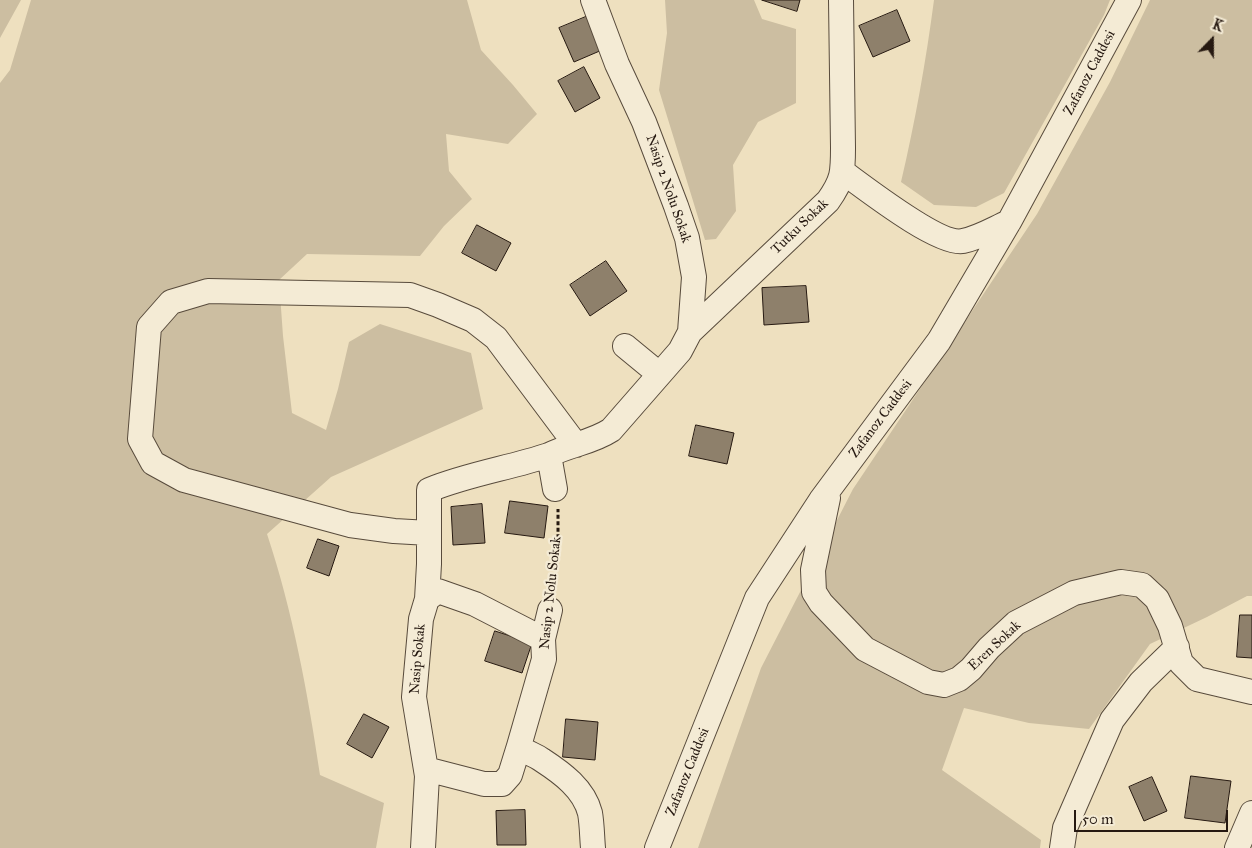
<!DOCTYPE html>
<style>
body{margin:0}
#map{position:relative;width:1252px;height:848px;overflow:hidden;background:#eee0bf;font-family:"IM FELL Great Primer",serif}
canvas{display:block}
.north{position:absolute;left:1187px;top:15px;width:50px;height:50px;-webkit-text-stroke:4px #f4ebd5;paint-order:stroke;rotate:22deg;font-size:14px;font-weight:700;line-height:20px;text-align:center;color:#261911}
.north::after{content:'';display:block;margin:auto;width:18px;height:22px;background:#261911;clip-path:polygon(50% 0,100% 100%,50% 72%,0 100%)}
.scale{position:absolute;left:1074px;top:810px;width:154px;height:22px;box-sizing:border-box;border:2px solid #261911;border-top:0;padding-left:6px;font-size:15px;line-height:18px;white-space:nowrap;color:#261911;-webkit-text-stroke:4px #f4ebd5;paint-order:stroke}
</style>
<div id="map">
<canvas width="1252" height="848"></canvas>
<div class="north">K</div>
<div class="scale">50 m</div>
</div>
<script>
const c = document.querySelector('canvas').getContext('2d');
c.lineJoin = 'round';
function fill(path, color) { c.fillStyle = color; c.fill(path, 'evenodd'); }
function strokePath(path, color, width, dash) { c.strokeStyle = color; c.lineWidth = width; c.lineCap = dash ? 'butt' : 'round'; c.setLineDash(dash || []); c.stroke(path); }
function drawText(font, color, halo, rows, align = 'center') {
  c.font = font + ' "IM FELL Great Primer",serif'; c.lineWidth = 4.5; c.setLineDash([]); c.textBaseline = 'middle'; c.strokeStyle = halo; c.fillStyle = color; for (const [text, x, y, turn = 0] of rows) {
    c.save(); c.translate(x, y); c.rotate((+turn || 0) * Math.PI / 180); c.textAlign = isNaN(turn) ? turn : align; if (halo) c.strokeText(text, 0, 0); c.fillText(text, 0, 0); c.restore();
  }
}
const green = new Path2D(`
 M0,0H21L0,38Z
 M31,0H467L481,50L513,85L537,114L508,144L446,134L449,171L472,199L444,226L420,256L307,254L279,280L283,336L292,413L326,430L338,389L349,342L380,324L471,353L483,409L331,477L267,534C293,612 308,694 320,775L384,803L376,848H0V83L10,70Z
 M665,0H754L762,19L796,29V103L758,122L733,165L736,211L716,239L705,240L659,90L667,33Z
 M934,0H1110L1104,15L1004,193L976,207L934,205L901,182C915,122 926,61 934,0Z
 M1150,0H1252V596H1247L1207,617L1150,644L1089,729L1029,723L964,708L942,770L1041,840L1040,848H698L761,668L853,489L1037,214L1110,82Z`);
const building = new Path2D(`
 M762,0H800L797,11Z
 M897,10L910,41L873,57L859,26Z
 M588,16L602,50L574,62L559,28Z
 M584,67L600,98L575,112L558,81Z
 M477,225L511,243L496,271L462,253Z
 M606,261L627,291L590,316L570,285Z
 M806,286L809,322L764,325L762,288Z
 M696,425L734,433L727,464L689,456Z
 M510,501L548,506L544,538L505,533Z
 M482,504L485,543L453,545L451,507Z
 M318,539L339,546L329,576L307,568Z
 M1240,615H1252V658L1237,657Z
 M495,631L532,643L522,673L485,661Z
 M364,714L389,727L372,758L347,744Z
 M566,719L598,722L595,760L563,757Z
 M1191,776L1231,781L1225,823L1185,818Z
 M1152,777L1167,811L1144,821L1129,787Z
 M525,810L526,845H497L496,811Z`);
const path = new Path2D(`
 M553,590L558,551V509`);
const minor = new Path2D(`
 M843,172C864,187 939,246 963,241C979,238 995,228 1009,222
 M690,332L828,201C843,180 843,172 843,148L841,0
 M625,346L659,374
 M555,489L549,455C571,444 591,443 611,430L680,351L690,332L694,277L687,238L676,206L644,122L617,64L593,0
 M828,498L813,570L814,592L821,603L865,649L928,682L944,685L959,679L971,669L989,648L1016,623L1074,593L1121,582L1142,585L1157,599L1170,626L1181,663L1197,679L1252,692
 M429,533L394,531L350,525L184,480L153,463L140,439L149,327L171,302L208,291L410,295L438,305L473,320L496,338L576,445
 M427,599L429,564V490C468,474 510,468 549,455
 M550,610L543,639L544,659L519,746C527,754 534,754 542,760C562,773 584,789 590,813C592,824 592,837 593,848
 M426,769L484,784H502L510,775L519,746
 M423,848L427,776L414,697L421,619L427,599L438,591L475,604L543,639
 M657,848L757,598L821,500L939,341L1009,222L1129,0
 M1062,848L1065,828L1112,720L1141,682L1177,647
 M1237,848L1252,813`);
const streetNames = [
 ["Zafanoz Caddesi",1090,73,-62],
 ["Nasip 2 Nolu Sokak",668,189,71],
 ["Tutku Sokak",800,227,-44],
 ["Zafanoz Caddesi",881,419,-53],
 ["Nasip 2 Nolu Sokak",551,593,-84],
 ["Eren Sokak",995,646,-43],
 ["Nasip Sokak",418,659,-85],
 ["Zafanoz Caddesi",688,772,-68]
];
fill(green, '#ccbea1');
fill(building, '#8e806b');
strokePath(building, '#261911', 1);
strokePath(minor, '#584b3c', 26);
strokePath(path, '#261911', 3, [4, 2.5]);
strokePath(minor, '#f4ebd5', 24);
drawText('14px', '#261911', '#f4ebd5', streetNames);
</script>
